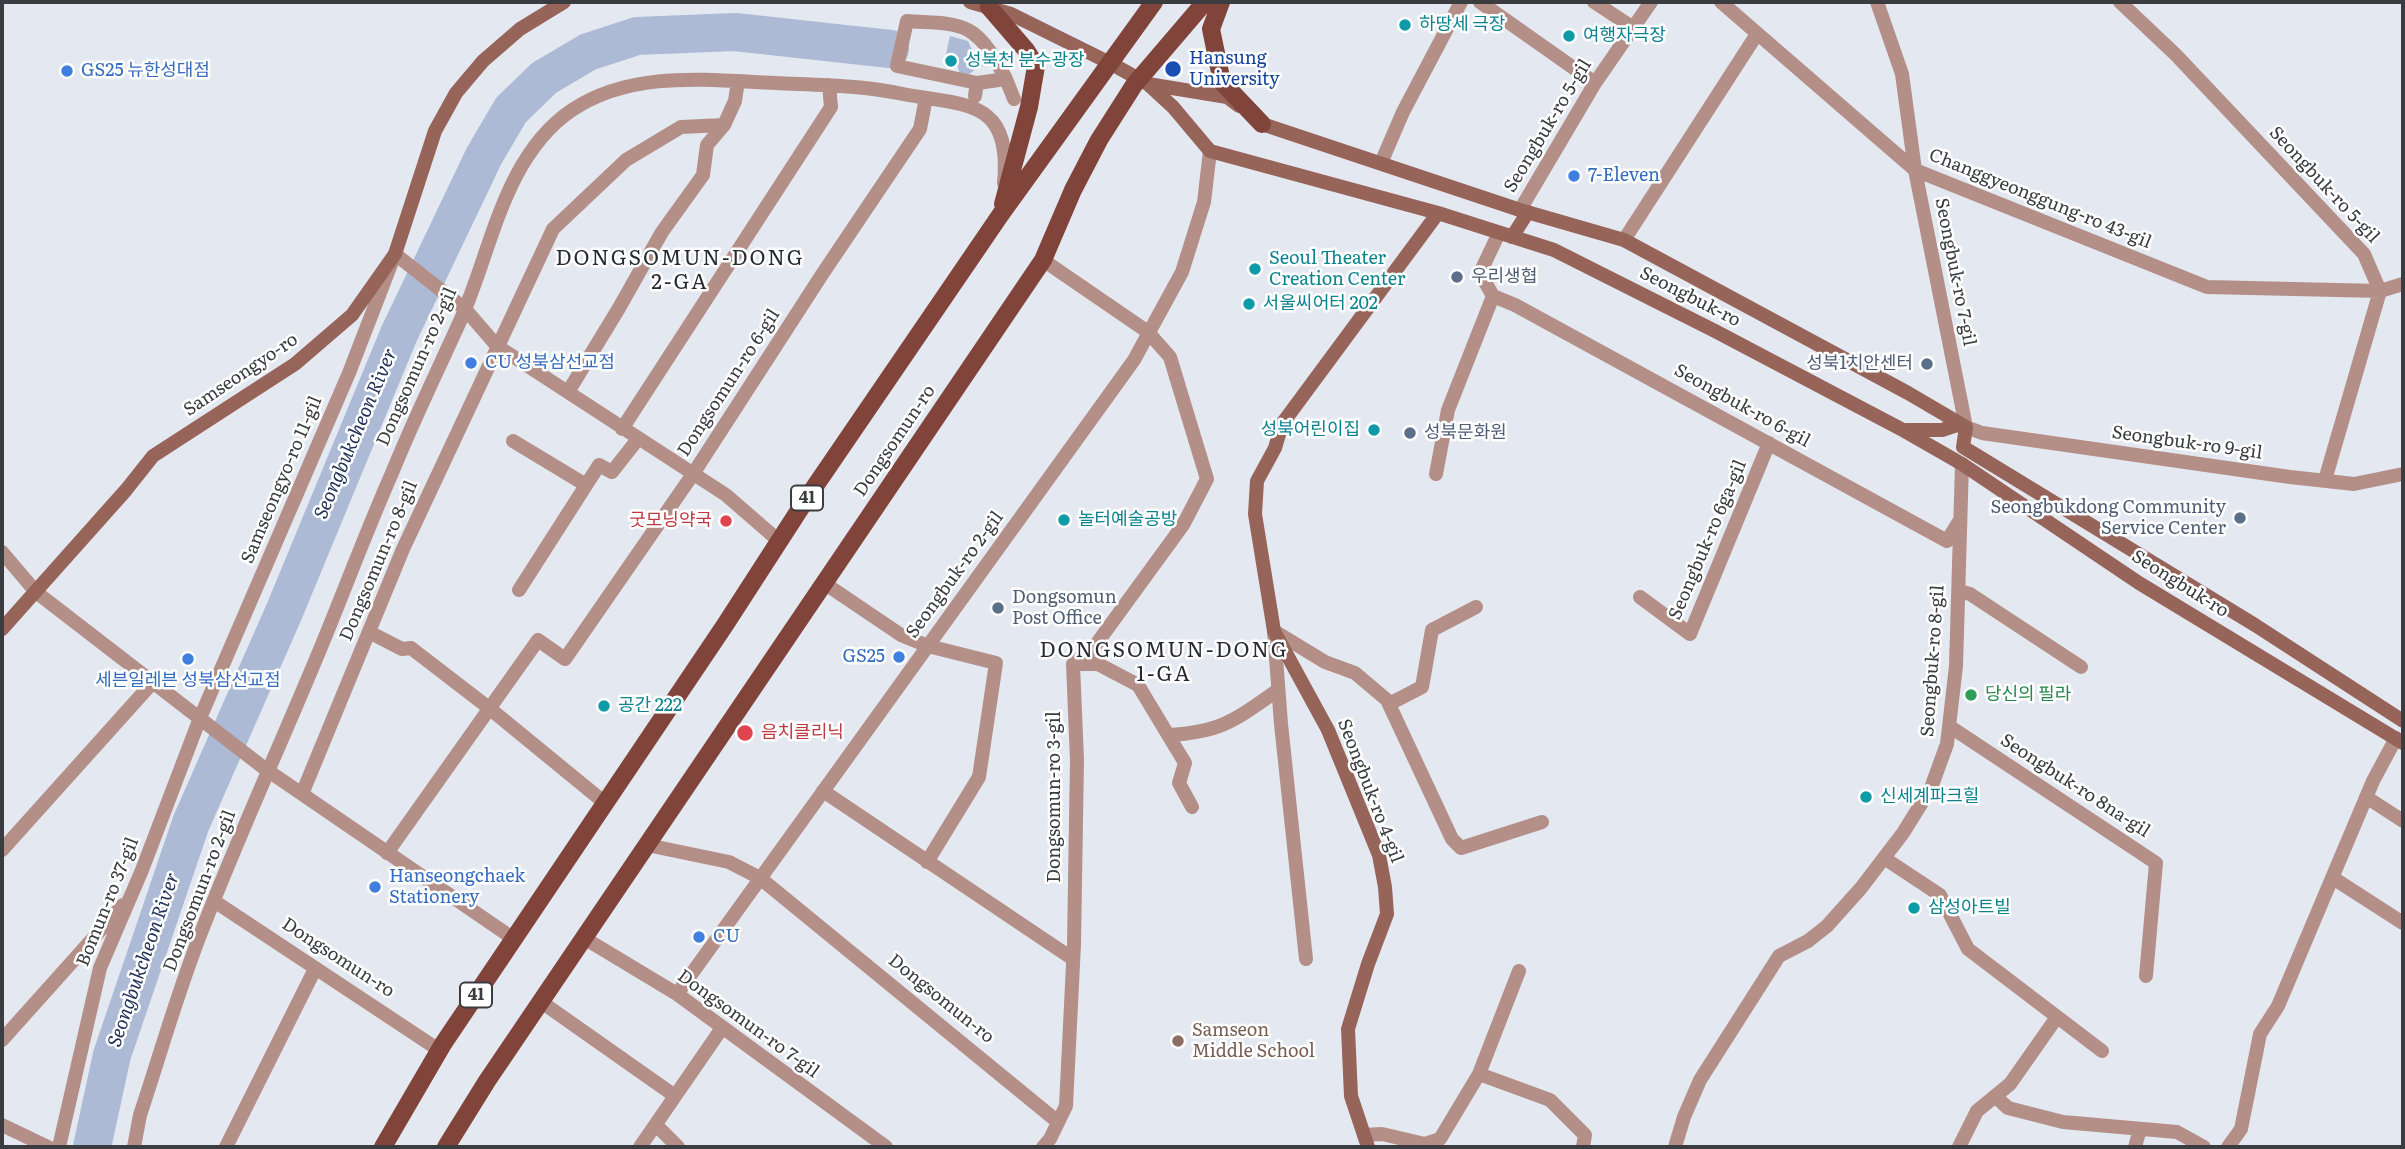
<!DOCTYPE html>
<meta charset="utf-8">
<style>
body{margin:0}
#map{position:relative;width:2405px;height:1149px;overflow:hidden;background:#e4e8f1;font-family:Literata,serif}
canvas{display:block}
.frame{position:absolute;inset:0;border:4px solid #3b3c40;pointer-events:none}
</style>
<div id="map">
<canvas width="2405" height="1149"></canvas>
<div class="frame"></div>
</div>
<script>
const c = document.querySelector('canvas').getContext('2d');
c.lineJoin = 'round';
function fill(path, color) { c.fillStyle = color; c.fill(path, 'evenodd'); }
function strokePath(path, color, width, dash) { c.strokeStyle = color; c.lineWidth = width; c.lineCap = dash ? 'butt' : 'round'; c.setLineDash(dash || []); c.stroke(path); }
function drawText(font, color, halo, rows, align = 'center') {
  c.font = font + ' Literata,"Noto Sans KR",serif'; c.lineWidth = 5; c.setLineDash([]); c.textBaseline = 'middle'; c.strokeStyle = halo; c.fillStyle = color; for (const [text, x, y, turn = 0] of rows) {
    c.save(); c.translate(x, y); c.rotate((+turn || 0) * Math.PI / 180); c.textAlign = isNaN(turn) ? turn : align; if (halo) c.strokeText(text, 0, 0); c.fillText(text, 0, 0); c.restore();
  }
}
const water = new Path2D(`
 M950,36L968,41L973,52L984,54L988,63L986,66L978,67L967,76L960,74L956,61L944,63Z`);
const river = new Path2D(`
 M92,1147L112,1055L191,823L284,612L399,334L484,156L511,110L544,78L588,52L637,36L735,32L890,49`);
const street = new Path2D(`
 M1480,2L1595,83
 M1594,2L1632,27
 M1721,2L1915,170L2207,287L2380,291L2403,284
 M1877,2L1902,74L1915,170L1966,427L1982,433L2290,477L2354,484L2403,474
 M2120,2L2176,55L2364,254L2380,291L2325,480
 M977,83L897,66L907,21C925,23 952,21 968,30C985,39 997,62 1006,79
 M975,96L977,83L1006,79L1014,99
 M1381,163L1403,112L1461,2
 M1520,210L1595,83L1651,2
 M1499,233L1480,273L1493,296L1515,305L1947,541L1960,520
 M1624,240L1757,34
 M1043,260L1148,332L1170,357L1207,479L1183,525L1092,650L1073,664
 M568,392L619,308L662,232L703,175L707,145L724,125L735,101L738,81
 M622,429L831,107L829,85
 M513,441L586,485
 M1436,474L1448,410L1493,296
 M2,552L36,592L264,768L514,939
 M824,583L901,635L928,646L996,663L979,777L927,862
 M519,590L599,465L612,472L638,439
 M1959,591L1970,594L2081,667
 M1640,597L1690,634L1769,443
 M1274,631L1325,662L1355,673L1387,700L1452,839L1461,848L1542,822
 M1274,631L1281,724L1306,959
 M369,632L402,649L411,648L489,708L605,803
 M1073,664H1098L1138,685L1185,763L1179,783L1192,807
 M1389,704L1422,687L1432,630L1476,607
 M1949,726L2156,863L2146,976
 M1168,735C1222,732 1235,720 1278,690
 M823,791L1073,959
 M302,794L403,549L553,229L626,160L681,127L724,125
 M2366,797L2403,821
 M647,845L729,862L760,878L1058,1122
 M2,850L153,682
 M387,853L538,640L565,659L693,474L823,273L920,129L926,98
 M1884,858L1940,895L1968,949L2102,1051
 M2333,878L2403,923
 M214,901L439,1050
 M584,938L677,994L886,1147
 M677,994L1134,360L1182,272L1204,202L1210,151
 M540,1001L675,1096
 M2,1040L123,905
 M1479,1074L1550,1100L1585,1135L1583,1147
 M1995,1096L2008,1108L2063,1122L2177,1132L2204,1147
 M2,1125L48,1147
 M656,1125L678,1147
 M1364,1135L1382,1134L1425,1144L1440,1139L1479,1074L1519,971
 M59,1147L100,968L142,870L200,718L349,373L395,254L465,309L497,346L726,495L779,541
 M134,1147L140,1115C161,1052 179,987 204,925C239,835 279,748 316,659C342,597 365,534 392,473C413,421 438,370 461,319C492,249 504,156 572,110C632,70 707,80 775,83C818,85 861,85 903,94C965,106 1012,98 1004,183
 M226,1147L315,969
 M640,1147L722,1028
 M1043,1147L1050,1139L1066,1106L1074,944L1077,760L1073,664
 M1675,1147L1684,1117L1700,1080L1779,956L1808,941L1827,926L1861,888L1903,833L1931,788L1947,744L1956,666L1962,464
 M1959,1147L1977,1111L2010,1084L2057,1017
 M2135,1147L2140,1129
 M2228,1147L2241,1129L2260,1034L2278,1006L2373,781L2396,738`);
const secondary = new Path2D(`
 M970,2L1011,14L1110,63L1148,84L1173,107L1210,151L1438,213L1554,250L1715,331L1901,429L1962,464L2139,583L2403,743
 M1148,84L1227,97L1239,106
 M1255,118L1262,124L1520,210L1624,240L1908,393L1966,427
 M1512,237L1528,212
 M1966,427L1963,447L2255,625L2403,721
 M1906,430H1942L1957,425L1965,427
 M2,629L126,490L153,456L295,364L352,315L395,254L435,131L456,93L483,61L520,29L564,2
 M1368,1147L1351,1096L1348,1029L1368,964L1387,914L1385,887L1379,855L1328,730L1274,631L1255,514L1257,481L1275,448L1282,424L1438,213`);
const primary = new Path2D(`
 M1221,2L1211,29L1222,82L1262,124
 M989,7L1026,50L1036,66L1029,107L1003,204
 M383,1147L443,1044L725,625L809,495L1001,214L1154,2
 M446,1147L487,1081L1043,260L1073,190L1099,140L1134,85L1205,2`);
const markers = [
 [1405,25,7,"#0f9aa8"],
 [1569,36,7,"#0f9aa8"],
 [951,61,7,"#0f9aa8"],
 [1173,69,9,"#1a4fb4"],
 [67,71,7,"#3f7fe0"],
 [1574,176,7,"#3f7fe0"],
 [1255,269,7,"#0f9aa8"],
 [1457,277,7,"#5c6f8a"],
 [1249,304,7,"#0f9aa8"],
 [471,363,7,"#3f7fe0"],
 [1927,364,7,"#5c6f8a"],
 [1374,430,7,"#0f9aa8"],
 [1410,433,7,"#5c6f8a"],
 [2240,518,7,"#5c6f8a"],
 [1064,520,7,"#0f9aa8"],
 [726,521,7,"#e0444e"],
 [998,608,7,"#5c6f8a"],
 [899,657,7,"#3f7fe0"],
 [188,659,7,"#3f7fe0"],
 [1971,695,7,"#2e9e5b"],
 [604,706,7,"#0f9aa8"],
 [745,733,9,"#e0444e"],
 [1866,797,7,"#0f9aa8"],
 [375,887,7,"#3f7fe0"],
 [1914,908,7,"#0f9aa8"],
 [699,937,7,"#3f7fe0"],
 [1178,1041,7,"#8d6e63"]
];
const shields = [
 [807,498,32],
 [476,995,32]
];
const shieldNames = [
 ["41",807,498],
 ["41",476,995]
];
const cultureNames = [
 ["하땅세 극장",1419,25],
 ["여행자극장",1583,36],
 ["성북천 분수광장",965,61],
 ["Seoul Theater",1269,259],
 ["Creation Center",1269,280],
 ["서울씨어터 202",1263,304],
 ["성북어린이집",1360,430,"right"],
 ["놀터예술공방",1078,520],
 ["공간 222",618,706],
 ["신세계파크힐",1880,797],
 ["삼성아트빌",1928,908]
];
const transitNames = [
 ["Hansung",1189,59],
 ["University",1189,80]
];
const shopNames = [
 ["GS25 뉴한성대점",81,71],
 ["7-Eleven",1588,176],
 ["CU 성북삼선교점",485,363],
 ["GS25",885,657,"right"],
 ["세븐일레븐 성북삼선교점",188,681,"center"],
 ["Hanseongchaek",389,877],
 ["Stationery",389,898],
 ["CU",713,937]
];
const streetNames = [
 ["Seongbuk-ro 5-gil",1548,126,-59],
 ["Seongbuk-ro 5-gil",2324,185,47],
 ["Changgyeonggung-ro 43-gil",2040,199,22],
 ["Seongbuk-ro 7-gil",1955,272,79],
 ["Seongbuk-ro",1690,297,27],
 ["Dongsomun-ro 2-gil",417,367,-66],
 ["Samseongyo-ro",241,375,-34],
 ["Dongsomun-ro 6-gil",729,383,-57],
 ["Seongbuk-ro 6-gil",1742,406,29],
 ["Dongsomun-ro",895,441,-56],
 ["Seongbuk-ro 9-gil",2187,443,8],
 ["Samseongyo-ro 11-gil",282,480,-67],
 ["Seongbuk-ro 6ga-gil",1708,540,-67],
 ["Dongsomun-ro 8-gil",379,561,-67],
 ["Seongbuk-ro 2-gil",955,575,-54],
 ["Seongbuk-ro",2180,584,32],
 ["Seongbuk-ro 8-gil",1933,661,-86],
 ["Seongbuk-ro 8na-gil",2075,786,33],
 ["Seongbuk-ro 4-gil",1370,791,69],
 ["Dongsomun-ro 3-gil",1055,797,-90],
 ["Dongsomun-ro 2-gil",200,891,-69],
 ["Bomun-ro 37-gil",108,902,-68],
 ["Dongsomun-ro",338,958,33],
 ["Dongsomun-ro",941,999,39],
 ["Dongsomun-ro 7-gil",748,1024,36]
];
const serviceNames = [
 ["우리생협",1471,277],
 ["성북1치안센터",1913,364,"right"],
 ["성북문화원",1424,433],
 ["Seongbukdong Community",2226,508,"right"],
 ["Service Center",2226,529,"right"],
 ["Dongsomun",1012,598],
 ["Post Office",1012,619]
];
const healthNames = [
 ["굿모닝약국",712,521],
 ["음치클리닉",761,733,"left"]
];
const leisureNames = [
 ["당신의 필라",1985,695]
];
const educationNames = [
 ["Samseon",1192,1031],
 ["Middle School",1192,1052]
];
const waterNames = [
 ["Seongbukcheon River",356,434,-67],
 ["Seongbukcheon River",144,960,-71]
];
const quarterNames = [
 ["DONGSOMUN-DONG",680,259],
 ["2-GA",680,283],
 ["DONGSOMUN-DONG",1164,651],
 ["1-GA",1164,675]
];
fill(water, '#acbad5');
strokePath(river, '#acbad5', 38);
strokePath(street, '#b38f88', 14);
strokePath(secondary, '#97645a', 14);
strokePath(primary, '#81443a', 18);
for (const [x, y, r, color] of markers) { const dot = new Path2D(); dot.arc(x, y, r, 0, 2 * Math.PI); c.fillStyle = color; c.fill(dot); strokePath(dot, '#fff', 2.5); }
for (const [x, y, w] of shields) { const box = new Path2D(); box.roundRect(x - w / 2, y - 12.5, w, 25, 5); c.fillStyle = '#fff'; c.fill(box); strokePath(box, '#3b3c40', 2); }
drawText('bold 16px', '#3b3c40', null, shieldNames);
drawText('18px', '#0d838f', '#fff', cultureNames, 'left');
drawText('18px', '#164399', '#fff', transitNames, 'left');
drawText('18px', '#366cbe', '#fff', shopNames, 'left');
drawText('18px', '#3b3c40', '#fff', streetNames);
drawText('18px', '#4e5e75', '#fff', serviceNames, 'left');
drawText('18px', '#be3a42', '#fff', healthNames, 'right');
drawText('18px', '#27864d', '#fff', leisureNames, 'left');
drawText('18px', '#785e54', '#fff', educationNames, 'left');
drawText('italic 19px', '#213258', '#fff', waterNames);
c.letterSpacing = '2px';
drawText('21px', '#272a31', '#fff', quarterNames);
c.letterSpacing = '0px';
</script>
